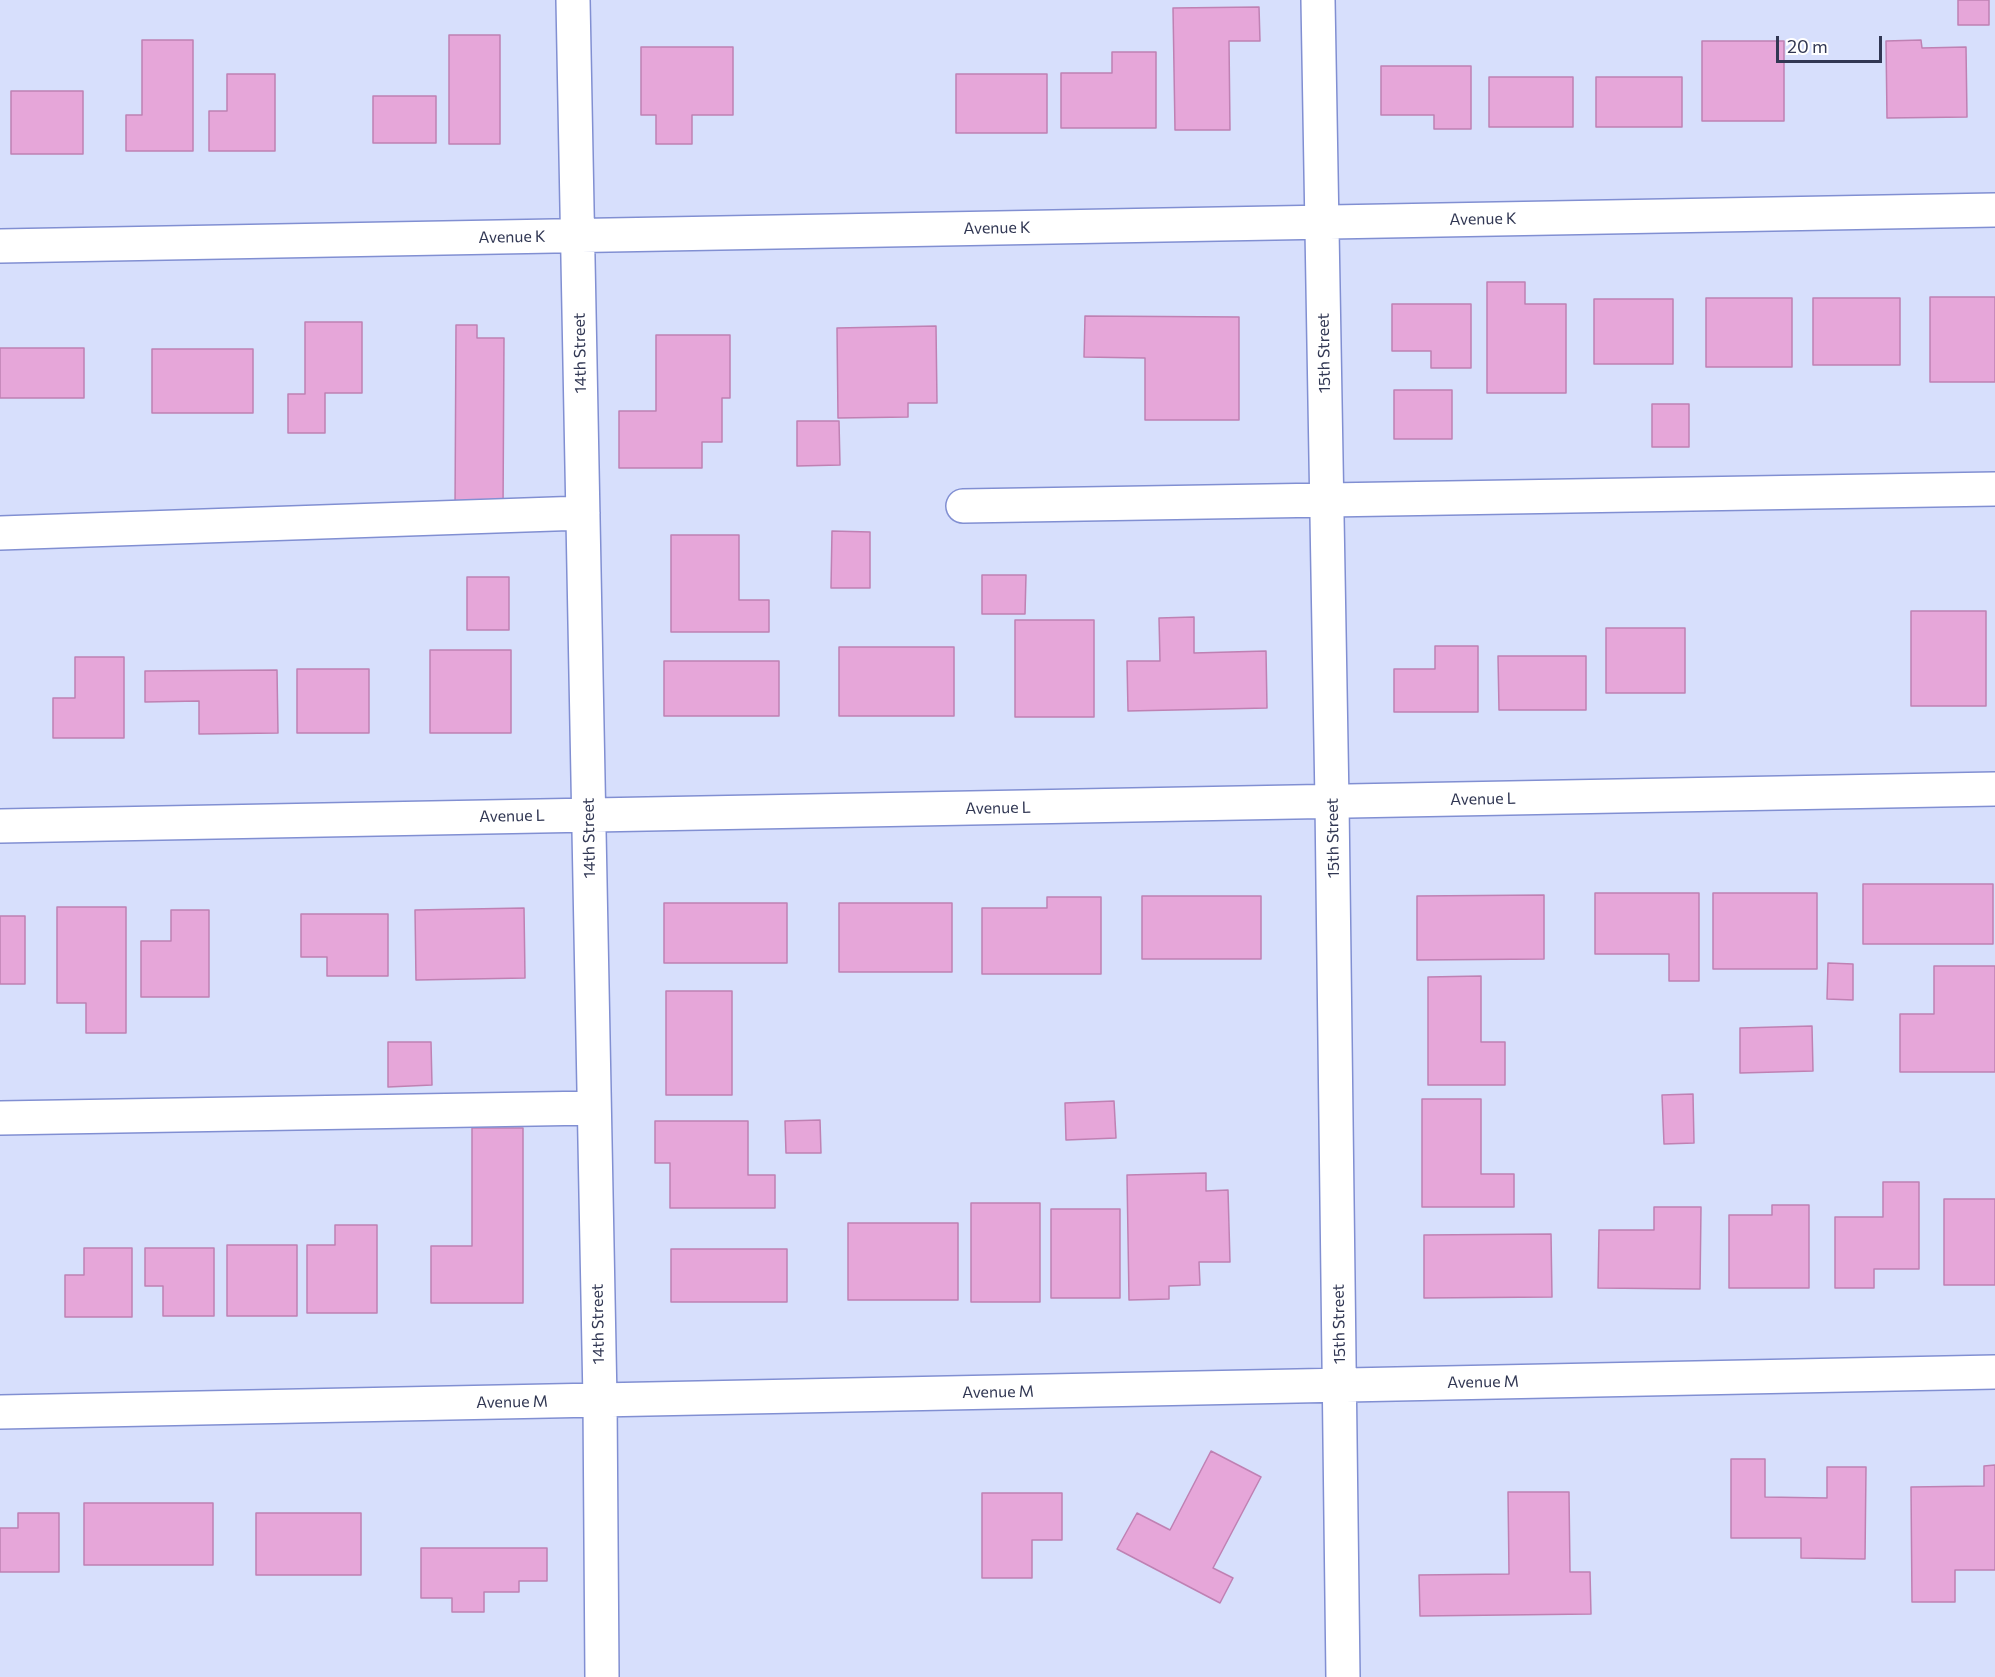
<!DOCTYPE html>
<style>
body{margin:0}
#map{position:relative;width:1995px;height:1677px;overflow:hidden;background:#d7dffc;font-family:Commissioner,sans-serif}
canvas{display:block}
.scale{position:absolute;left:1776px;top:36px;width:106px;height:27px;box-sizing:border-box;border:3px solid #313753;border-top:0;padding-left:8px;font-size:18px;line-height:21px;white-space:nowrap;color:#313753;-webkit-text-stroke:4px #fff;paint-order:stroke}
</style>
<div id="map">
<canvas width="1995" height="1677"></canvas>
<div class="scale">20 m</div>
</div>
<script>
const c = document.querySelector('canvas').getContext('2d');
c.lineJoin = 'round';
function fill(path, color) { c.fillStyle = color; c.fill(path, 'evenodd'); }
function strokePath(path, color, width, dash) { c.strokeStyle = color; c.lineWidth = width; c.lineCap = dash ? 'butt' : 'round'; c.setLineDash(dash || []); c.stroke(path); }
function drawText(font, color, halo, rows, align = 'center') {
  c.font = font + ' Commissioner,sans-serif'; c.lineWidth = 5; c.setLineDash([]); c.textBaseline = 'middle'; c.strokeStyle = halo; c.fillStyle = color; for (const [text, x, y, turn = 0] of rows) {
    c.save(); c.translate(x, y); c.rotate((+turn || 0) * Math.PI / 180); c.textAlign = isNaN(turn) ? turn : align; if (halo) c.strokeText(text, 0, 0); c.fillText(text, 0, 0); c.restore();
  }
}
const building = new Path2D(`
 M1958,0H1989V25H1958Z
 M1259,7L1260,41H1229L1230,130H1175L1173,8Z
 M449,35H500V144H449Z
 M142,40H193V151H126V115H142Z
 M1921,40L1922,48L1966,47L1967,117L1887,118L1886,41Z
 M1702,41H1784V121H1702Z
 M641,47H733V115H692V144H656V115H641Z
 M1112,52H1156V128H1061V73H1112Z
 M1381,66H1471V129H1434V115H1381Z
 M227,74H275V151H209V111H227Z
 M956,74H1047V133H956Z
 M1489,77H1573V127H1489Z
 M1596,77H1682V127H1596Z
 M11,91H83V154H11Z
 M373,96H436V143H373Z
 M1487,282H1525V304H1566V393H1487Z
 M1930,297H1995V382H1930Z
 M1706,298H1792V367H1706Z
 M1813,298H1900V365H1813Z
 M1594,299H1673V364H1594Z
 M1392,304H1471V368H1431V351H1392Z
 M1085,316L1239,317V420H1145V358L1084,357Z
 M305,322H362V393H325V433H288V394H305Z
 M456,325H477V338H504L503,511H455Z
 M936,326L937,403H908V417L838,418L837,328Z
 M656,335H730V398H722V442H702V468H619V411H656Z
 M0,348H84V398H0Z
 M152,349H253V413H152Z
 M1394,390H1452V439H1394Z
 M1652,404H1689V447H1652Z
 M797,421H839L840,465L797,466Z
 M832,531L870,532V588H831Z
 M671,535H739V600H769V632H671Z
 M982,575H1026L1025,614H982Z
 M467,577H509V630H467Z
 M1911,611H1986V706H1911Z
 M1194,617V653L1266,651L1267,708L1128,711L1127,661H1160L1159,618Z
 M1015,620H1094V717H1015Z
 M1606,628H1685V693H1606Z
 M1435,646H1478V712H1394V669H1435Z
 M839,647H954V716H839Z
 M430,650H511V733H430Z
 M1498,656H1586V710H1499Z
 M75,657H124V738H53V698H75Z
 M664,661H779V716H664Z
 M297,669H369V733H297Z
 M277,670L278,733L199,734V701L145,702V671Z
 M1863,884H1993V944H1863Z
 M1595,893H1699V981H1669V954H1595Z
 M1713,893H1817V969H1713Z
 M1544,895V959L1417,960V896Z
 M1142,896H1261V959H1142Z
 M1047,897H1101V974H982V908H1047Z
 M664,903H787V963H664Z
 M839,903H952V972H839Z
 M57,907H126V1033H86V1003H57Z
 M524,908L525,978L416,980L415,910Z
 M171,910H209V997H141V941H171Z
 M301,914H388V976H327V957H301Z
 M0,916H25V984H0Z
 M1828,963L1853,964V1000L1827,999Z
 M1934,966H1995V1072H1900V1014H1934Z
 M1481,976V1042H1505V1085H1428V977Z
 M666,991H732V1095H666Z
 M1812,1026L1813,1071L1740,1073V1028Z
 M388,1042H431L432,1085L388,1087Z
 M1693,1094L1694,1143L1664,1144L1662,1095Z
 M1422,1099H1481V1174H1514V1207H1422Z
 M1114,1101L1116,1138L1066,1140L1065,1103Z
 M820,1120L821,1153H786L785,1121Z
 M655,1121H748V1175H775V1208H670V1163H655Z
 M472,1128H523V1303H431V1246H472Z
 M1206,1173V1191L1228,1190L1230,1262H1199L1200,1285L1169,1286V1299L1129,1300L1127,1175Z
 M1883,1182H1919V1269H1874V1288H1835V1217H1883Z
 M1944,1199H1995V1285H1944Z
 M971,1203H1040V1302H971Z
 M1772,1205H1809V1288H1729V1215H1772Z
 M1654,1207H1701L1700,1289L1598,1288L1599,1230H1654Z
 M1051,1209H1120V1298H1051Z
 M848,1223H958V1300H848Z
 M335,1225H377V1313H307V1245H335Z
 M1551,1234L1552,1297L1424,1298V1235Z
 M227,1245H297V1316H227Z
 M84,1248H132V1317H65V1275H84Z
 M145,1248H214V1316H163V1286H145Z
 M671,1249H787V1302H671Z
 M1211,1451L1261,1477L1213,1568L1233,1578L1220,1603L1117,1549L1137,1513L1170,1530Z
 M1731,1459H1765V1497L1827,1498V1467H1866L1865,1559L1801,1558V1538H1731Z
 M1995,1465V1570H1955V1602H1912L1911,1487L1984,1486V1466Z
 M1508,1492H1569L1570,1572H1590L1591,1614L1420,1616L1419,1575L1509,1574Z
 M982,1493H1062V1540H1032V1578H982Z
 M84,1503H213V1565H84Z
 M18,1513H59V1572H0V1528H18Z
 M256,1513H361V1575H256Z
 M421,1548H547V1581H519V1592H484V1612H452V1598H421Z`);
const minor = new Path2D(`
 M573,0L600,1400L602,1677
 M1318,0L1332,802L1343,1677
 M0,246L1995,210
 M963,506L1995,489
 M0,533L583,513
 M0,826L1995,789
 M0,1118L594,1108
 M0,1412L1995,1372`);
const streetNames = [
 ["Avenue K",1483,219,-1],
 ["Avenue K",997,228,-1],
 ["Avenue K",512,237,-1],
 ["14th Street",580,353,-91],
 ["15th Street",1324,353,-91],
 ["Avenue L",1483,799,-1],
 ["Avenue L",998,808,-1],
 ["Avenue L",512,816,-1],
 ["14th Street",589,838,-91],
 ["15th Street",1333,838,-91],
 ["14th Street",598,1324,-91],
 ["15th Street",1339,1324,-91],
 ["Avenue M",1483,1382,-1],
 ["Avenue M",998,1392,-1],
 ["Avenue M",512,1402,-1]
];
fill(building, '#e6a6d9');
strokePath(building, '#bf81b3', 1.5);
strokePath(minor, '#818fd2', 36);
strokePath(minor, '#fff', 33);
drawText('16px', '#313753', '#fff', streetNames);
</script>
